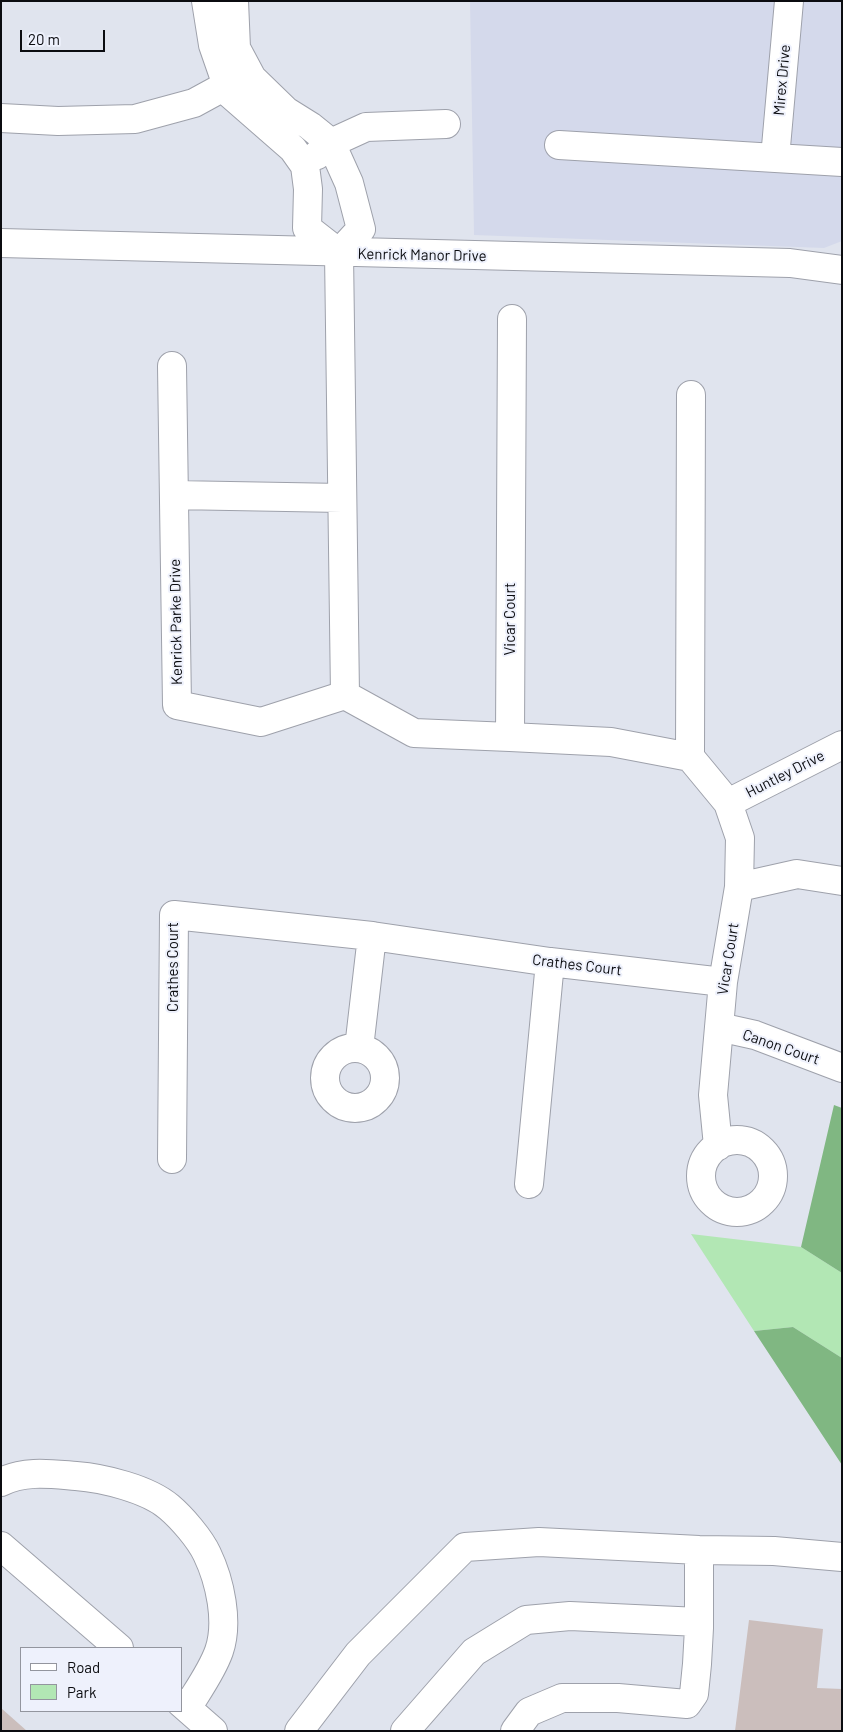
<!DOCTYPE html>
<style>
body{margin:0}
#map{position:relative;width:843px;height:1732px;overflow:hidden;background:#e0e4ee;font-family:Barlow,sans-serif}
canvas{display:block}
.frame{position:absolute;inset:0;border:2px solid #0b0c10;pointer-events:none}
.legend{position:absolute;left:20px;top:1647px;width:162px;height:65px;box-sizing:border-box;background:#eef1fc;border:1px solid #93959e;margin:0;padding:6px 9px;list-style:none;font-size:15px;color:#0b0c10}
.legend li{display:flex;align-items:center;gap:10px;height:25px}
.legend b{width:25px;border:1px solid #93959e}
.scale{position:absolute;left:20px;top:30px;width:85px;height:22px;box-sizing:border-box;border:2px solid #0b0c10;border-top:0;padding-left:6px;font-size:15px;line-height:18px;white-space:nowrap;color:#0b0c10;-webkit-text-stroke:4px #eef1fc;paint-order:stroke}
</style>
<div id="map">
<canvas width="843" height="1732"></canvas>
<div class="frame"></div>
<ul class="legend">
<li><b style="height:6px;background:#fff"></b>Road</li>
<li><b style="height:14px;background:#b2e7b4"></b>Park</li>
</ul>
<div class="scale">20 m</div>
</div>
<script>
const c = document.querySelector('canvas').getContext('2d');
c.lineJoin = 'round';
function fill(path, color) { c.fillStyle = color; c.fill(path, 'evenodd'); }
function strokePath(path, color, width, dash) { c.strokeStyle = color; c.lineWidth = width; c.lineCap = dash ? 'butt' : 'round'; c.setLineDash(dash || []); c.stroke(path); }
function drawText(font, color, halo, rows, align = 'center') {
  c.font = font + ' Barlow,sans-serif'; c.lineWidth = 4; c.setLineDash([]); c.textBaseline = 'middle'; c.strokeStyle = halo; c.fillStyle = color; for (const [text, x, y, turn = 0] of rows) {
    c.save(); c.translate(x, y); c.rotate((+turn || 0) * Math.PI / 180); c.textAlign = isNaN(turn) ? turn : align; if (halo) c.strokeText(text, 0, 0); c.fillText(text, 0, 0); c.restore();
  }
}
const built = new Path2D(`
 M470,1H842V241L824,248L474,235Z`);
const green = new Path2D(`
 M691,1234L801,1247L842,1273V1358L793,1327L754,1331Z`);
const forest = new Path2D(`
 M834,1105L842,1108V1273L801,1247Z
 M793,1327L842,1358V1465L754,1331Z`);
const building = new Path2D(`
 M749,1620L823,1629L817,1688L842,1689V1731H735Z
 M1,1708L27,1731H1Z`);
const minor = new Path2D(`
 M206,1L213,45L230,94L293,149L305,166L308,189L307,228L339,253L361,229L349,183L331,143L310,126L286,111L252,78L236,48L234,1
 M1,118L58,121L135,119L194,103L227,85
 M559,145L842,162
 M317,155L331,143L366,127L446,124
 M775,158L789,1
 M1,243L790,263L842,270
 M339,253L345,695
 M512,319L510,737L611,742L690,757L728,803L740,838L739,887L723,982L713,1095L718,1146
 M172,366L177,705L261,722L345,695L414,733L510,737
 M174,495L342,498
 M690,757L691,395
 M728,803L842,745
 M739,887L797,874L842,881
 M719,1027L755,1035L842,1068
 M359,1048L372,936
 M325 1078a30 30 0 1 1 60 0a30 30 0 1 1-60 0Z
 M701 1176a36 36 0 1 1 72 0a36 36 0 1 1-72 0Z
 M172,1159L174,915L372,936L550,962L723,982
 M529,1184L550,962
 M1,1482C25,1470 51,1474 76,1476C103,1478 148,1489 169,1507C182,1518 200,1539 207,1554C220,1581 229,1622 219,1651C212,1671 198,1690 187,1708
 M1,1546L119,1648
 M181,1703L213,1731
 M299,1731L358,1654L465,1547L539,1542L699,1550L774,1551L842,1557
 M405,1731L474,1652L526,1620L570,1616L699,1622
 M515,1731L529,1712L562,1698H618L687,1704L694,1694L697,1664L699,1628V1550`);
const streetNames = [
 ["Mirex Drive",782,80,-85],
 ["Kenrick Manor Drive",422,255,1],
 ["Vicar Court",510,619,-90],
 ["Kenrick Parke Drive",176,622,-91],
 ["Huntley Drive",785,774,-27],
 ["Vicar Court",728,959,-81],
 ["Crathes Court",577,965,7],
 ["Crathes Court",173,967,-90],
 ["Canon Court",781,1047,19]
];
fill(built, '#d4d9eb');
fill(green, '#b2e7b4');
fill(forest, '#80b782');
fill(building, '#cbbebc');
strokePath(minor, '#9ea1ab', 30);
strokePath(minor, '#fff', 28);
drawText('15px', '#0b0c10', '#eef1fc', streetNames);
</script>
